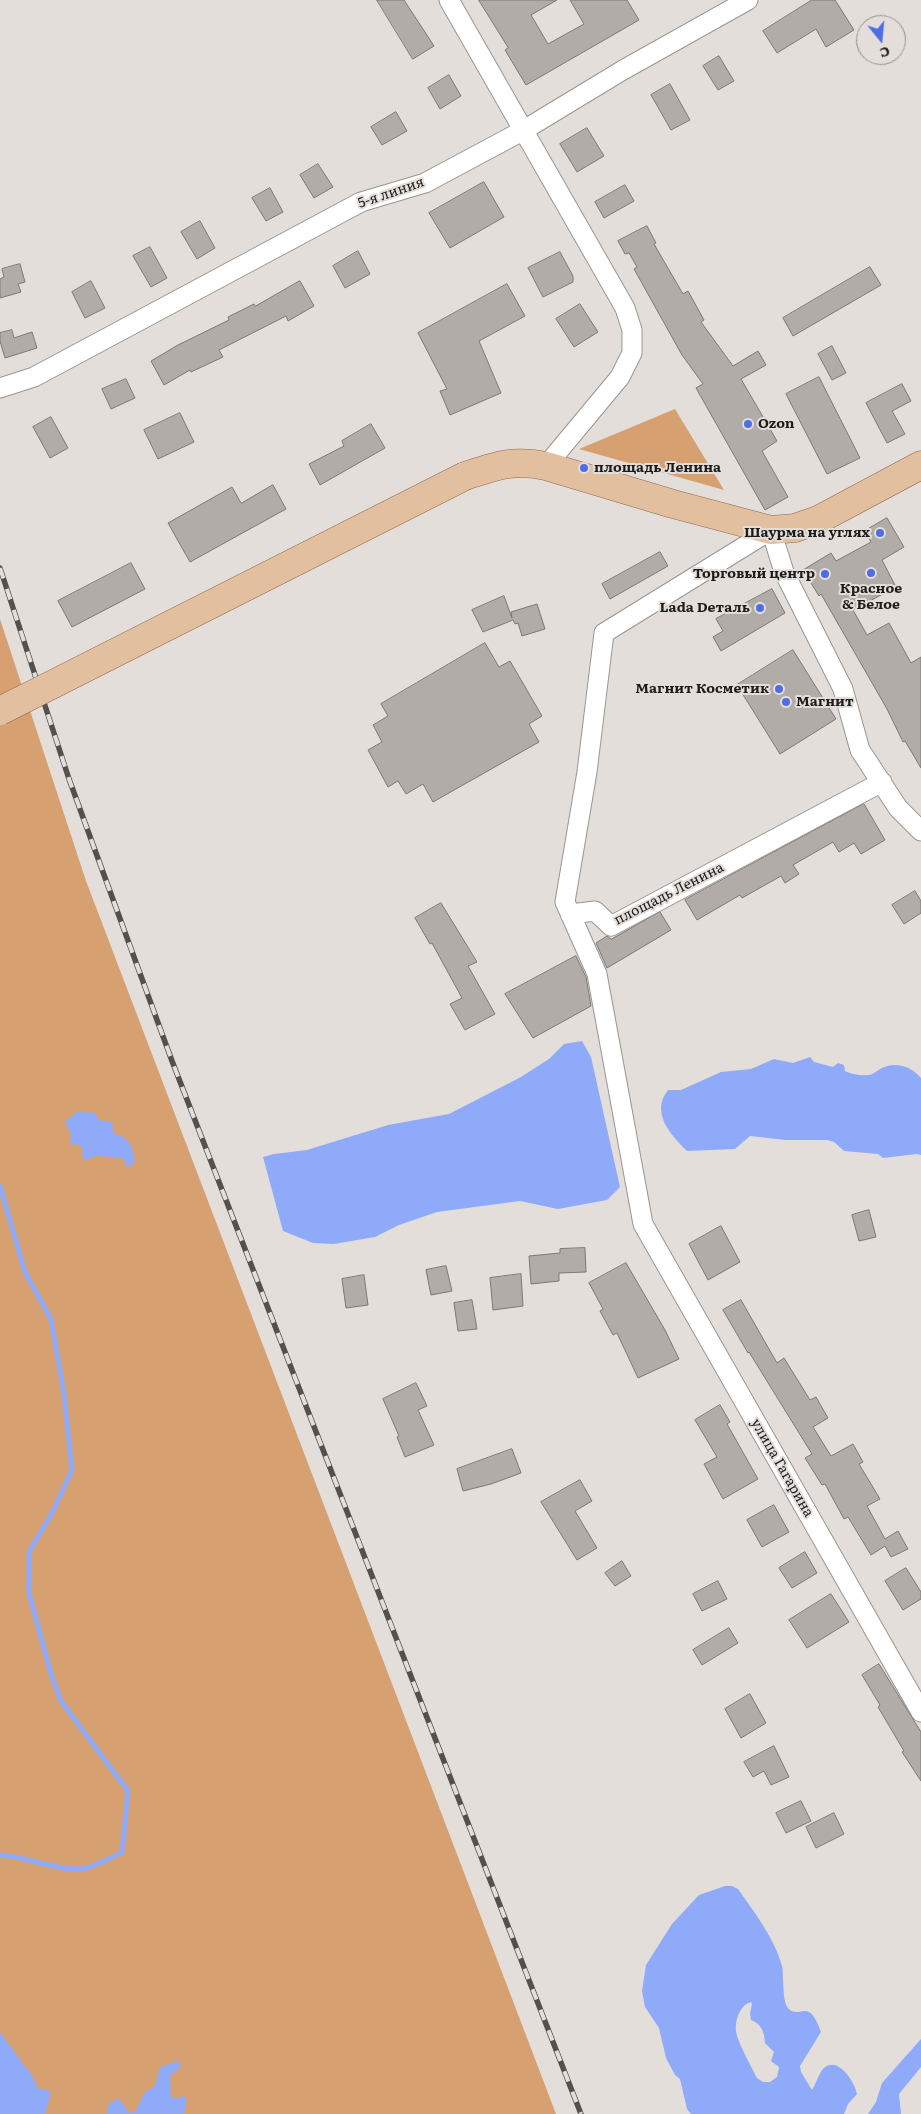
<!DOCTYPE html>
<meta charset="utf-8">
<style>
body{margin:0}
#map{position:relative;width:921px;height:2114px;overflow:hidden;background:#e3ded9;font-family:Literata,serif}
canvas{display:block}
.north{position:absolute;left:856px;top:15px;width:50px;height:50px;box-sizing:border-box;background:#e3ded9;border:1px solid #94908d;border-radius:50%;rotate:163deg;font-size:14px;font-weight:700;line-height:20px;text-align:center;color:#1e1c1a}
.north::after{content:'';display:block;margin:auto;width:18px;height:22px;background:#4f6ee3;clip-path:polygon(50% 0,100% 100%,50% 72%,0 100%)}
</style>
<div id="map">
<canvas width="921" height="2114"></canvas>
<div class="north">С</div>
</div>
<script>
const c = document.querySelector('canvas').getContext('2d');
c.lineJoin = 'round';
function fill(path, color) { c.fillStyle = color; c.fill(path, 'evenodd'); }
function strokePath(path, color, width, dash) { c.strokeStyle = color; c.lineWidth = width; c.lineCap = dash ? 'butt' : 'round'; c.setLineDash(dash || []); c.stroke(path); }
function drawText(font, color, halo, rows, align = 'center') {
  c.font = font + ' Literata,serif'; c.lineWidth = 4; c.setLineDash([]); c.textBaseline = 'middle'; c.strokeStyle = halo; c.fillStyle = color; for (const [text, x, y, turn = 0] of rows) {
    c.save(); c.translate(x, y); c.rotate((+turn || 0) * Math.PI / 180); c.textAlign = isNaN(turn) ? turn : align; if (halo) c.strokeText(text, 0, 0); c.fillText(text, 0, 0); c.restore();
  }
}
const green = new Path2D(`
 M675,409L724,490L579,449Z
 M0,619L86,881L556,2114H0Z`);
const water = new Path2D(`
 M582,1041L591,1057L620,1187L607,1200L558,1209L520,1201L437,1212L399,1225L375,1237L334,1244L313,1243L283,1231L263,1157L274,1154L307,1150L388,1125L449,1114L521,1077L549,1059L564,1044Z
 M810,1057L814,1062L833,1067L838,1063L844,1065L845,1071C851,1074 861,1076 868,1075C873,1075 878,1070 882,1068C896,1061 912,1067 921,1078V1155L917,1154L883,1158L878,1154L844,1151L834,1142L827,1140H786L750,1136L735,1149L687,1151C671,1135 650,1113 668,1090H681L721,1072L751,1069L774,1059L793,1063Z
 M81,1111L85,1113L94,1112L99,1120L112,1122L114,1134C129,1136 133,1148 135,1162L127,1168L124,1159C120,1158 104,1156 99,1156C93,1156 89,1160 83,1160L82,1147L76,1144L70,1145L71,1134L65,1122L75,1113Z
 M725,1886H732L738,1889C754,1912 775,1939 782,1966C784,1976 782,2001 788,2008C800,2021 808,1995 821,2032L800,2066L801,2072L812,2090C816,2084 818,2075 823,2069C837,2054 855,2082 857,2094L848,2104L844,2114H691L687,2109L680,2079L675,2075L666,2058L659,2028L645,2007L642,1991L646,1965L672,1924L699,1895ZM751,2002L752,2004L750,2013L751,2020C762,2024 764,2032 765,2043L774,2052L771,2061L779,2067L777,2077L770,2082H763L757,2078C752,2068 737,2041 736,2031C735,2020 740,2005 751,2002Z
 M0,2032L26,2068C33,2073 34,2082 39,2089H46L51,2093L45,2114H0Z
 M921,2039V2067L899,2094L901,2114H868L876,2102L882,2083Z
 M178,2061L181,2067L170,2076L171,2096L176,2099L182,2096L187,2099L184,2114H107L108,2105L118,2098L130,2113L136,2111L144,2093L155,2086L160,2067Z`);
const stream = new Path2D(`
 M0,1186L25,1272L51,1319L64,1394L72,1470L52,1513L29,1552V1593L51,1674L61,1701L128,1791L122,1853C110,1857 98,1865 86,1868C63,1873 25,1856 0,1855`);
const building = new Path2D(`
 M377,0H404L434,46L413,59Z
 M479,0H557L531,15L548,44L584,24L570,0H627L639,20L526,85L505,50L508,48Z
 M812,0H835L854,30L826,47L816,29L777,53L763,31Z
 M719,56L734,81L718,90L703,66Z
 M449,75L461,96L440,109L428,88Z
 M670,84L690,120L671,130L651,95Z
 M396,112L407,131L382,145L371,127Z
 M587,128L604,156L577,172L560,144Z
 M318,164L333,187L314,198L300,175Z
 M484,182L504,217L450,248L429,213Z
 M625,185L634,201L604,218L595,202Z
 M270,188L283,212L266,221L252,198Z
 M200,221L215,248L197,259L181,232Z
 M647,226L656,243L654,244L683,294L688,291L704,320L701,322L733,366L758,351L766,365L741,379L777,441L762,451L788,497L765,510L696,388L703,384L682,355L634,269L637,267L629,253L625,254L618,241Z
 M150,247L167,278L151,287L133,256Z
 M358,251L370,274L345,288L333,266Z
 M560,252L573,276V282L543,297L528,268Z
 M20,264L25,282L18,284L21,292L0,298V279L4,277L2,269Z
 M870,267L881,285L793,336L783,318Z
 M91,281L105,308L85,318L72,292Z
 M300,281L314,306L288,321L286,316L219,350L223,357L191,372L190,370L164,385L151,361L178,345L229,320L228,317L254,304L255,306Z
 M507,284L525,316L479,341L501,393L450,415L440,391L447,389L418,333Z
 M580,304L598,332L574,347L556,319Z
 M12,330L14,338L32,332L37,348L5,358L0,341V333Z
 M832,346L846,373L832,380L818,354Z
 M819,377L860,458L827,474L786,394Z
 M126,379L135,398L111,409L102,389Z
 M902,384L911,401L892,411L905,434L887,443L866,403Z
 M180,413L194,442L158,459L144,430Z
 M51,417L68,448L50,458L33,427Z
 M371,424L385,448L320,485L309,464L344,446L342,441Z
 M273,485L286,509L190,562L168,523L232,487L241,503Z
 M887,518L904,547L882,560L896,587L853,610L867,635L889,623L911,663L921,657V768L905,741L903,742L887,709L821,594L819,596L803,570L831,553L836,561L871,542L865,531Z
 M660,552L668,566L610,599L602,584Z
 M131,563L145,589L72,627L58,601Z
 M772,589L785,613L721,651L713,637L723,631L716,619Z
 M504,596L512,618L511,612L537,604L545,629L522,636L518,623L515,624L513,620L483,632L472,610Z
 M485,643L499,667L510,661L542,716L529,724L539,742L433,802L423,784L406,794L398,781L388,787L368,750L382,742L373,725L388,716L381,704Z
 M793,650L836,719L780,754L737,685Z
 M864,804L885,840L861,854L854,843L839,852L833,842L793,865L799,874L785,883L781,876L742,898L740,895L697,920L685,900Z
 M915,891L921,901V913L904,924L892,905Z
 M441,903L477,962L468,966L495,1014L465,1030L450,1004L462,998L432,943L430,944L415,918Z
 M660,912L671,930L607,968L596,943L607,936L611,939Z
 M576,956L586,977L591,1006L533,1038L505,994Z
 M869,1210L876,1237L859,1241L852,1215Z
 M721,1226L740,1262L708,1280L689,1244Z
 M585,1248L586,1272L559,1273V1281L531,1284L529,1256L560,1253V1249Z
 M626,1263L665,1330L679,1359L638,1378L617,1333L613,1335L600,1311L603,1309L589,1283Z
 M446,1266L452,1291L431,1295L426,1270Z
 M521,1274L523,1306L493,1310L490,1278Z
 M364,1275L368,1305L346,1308L342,1279Z
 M472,1300L477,1329L458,1331L454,1303Z
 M741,1300L777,1363L784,1358L810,1400L816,1397L828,1418L813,1427L831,1456L853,1444L863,1462L859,1464L880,1499L867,1506L885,1539L898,1531L908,1549L891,1557L885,1546L871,1555L848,1517L844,1519L825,1484L822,1485L805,1458L812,1454L749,1352L748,1353L723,1310Z
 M416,1383L427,1406L418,1410L434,1445L405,1457L397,1437L399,1436L383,1399Z
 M720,1405L730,1422L727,1424L758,1479L723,1499L704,1464L717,1457L695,1420Z
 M512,1449L521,1473L491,1484L463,1491L457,1469Z
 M580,1480L592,1501L575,1511L597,1548L577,1560L541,1502Z
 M774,1505L789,1532L762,1547L747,1520Z
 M805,1552L817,1573L792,1588L779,1568Z
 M622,1561L631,1576L615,1586L605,1573Z
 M906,1568L921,1592V1599L903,1610L885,1581Z
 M718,1581L727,1599L702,1611L693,1594Z
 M831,1594L849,1622L807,1648L789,1620Z
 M729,1628L738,1643L702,1665L693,1650Z
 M879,1664L921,1732V1781L902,1752L904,1751L878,1707L880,1705L862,1675Z
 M750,1694L766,1723L741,1738L725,1709Z
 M774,1746L789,1777L771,1785L764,1771L753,1777L744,1762Z
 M801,1801L811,1821L786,1833L776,1813Z
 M834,1813L844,1834L816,1848L806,1827Z`);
const minor = new Path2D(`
 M449,0L625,308L632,330V353L620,377L546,466
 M0,388L34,377L361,202L425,183L524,130L623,70L748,0
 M921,831L898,808L860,750L843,689L784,572L771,530L604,633L587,772L565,902L597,974L643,1224L921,1712
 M570,914L595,911L611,926L882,782`);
const primary = new Path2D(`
 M465,476C496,466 513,459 546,466L673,504L771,530L795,528L818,520L921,465`);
const rail = new Path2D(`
 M0,568L69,779L172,1061L581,2114`);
const primaryBridge = new Path2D(`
 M0,711L465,476`);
const markers = [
 [748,424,5,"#4f6ee3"],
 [584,468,5,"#4f6ee3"],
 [880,533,5,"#4f6ee3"],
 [871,573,5,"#4f6ee3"],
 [825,574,5,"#4f6ee3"],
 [760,608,5,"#4f6ee3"],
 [779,689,5,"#4f6ee3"],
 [786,702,5,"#4f6ee3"]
];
const streetNames = [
 ["5-я линия",391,193,-19],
 ["площадь Ленина",669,894,-27],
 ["улица Гагарина",782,1468,60]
];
const poiNames = [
 ["Ozon",758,424,"left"],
 ["площадь Ленина",594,468,"left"],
 ["Шаурма на углях",870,533],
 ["Торговый центр",815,574],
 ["Красное",871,589,"center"],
 ["& Белое",871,605,"center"],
 ["Lada Dеталь",750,608],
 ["Магнит Косметик",769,689],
 ["Магнит",796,702,"left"]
];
fill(green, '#d6a070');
fill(water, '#8faaf8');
strokePath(stream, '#8faaf8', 5);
fill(building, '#b2aca8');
strokePath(building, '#7d7873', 1);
strokePath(minor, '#9a9590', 21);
strokePath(primary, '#906a47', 29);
strokePath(minor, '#fff', 19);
strokePath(primary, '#e1bf9f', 28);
strokePath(rail, '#53504d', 5.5);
strokePath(rail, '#e3ded9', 4, [11]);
strokePath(primaryBridge, '#906a47', 29, []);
strokePath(primaryBridge, '#e1bf9f', 28);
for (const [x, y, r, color] of markers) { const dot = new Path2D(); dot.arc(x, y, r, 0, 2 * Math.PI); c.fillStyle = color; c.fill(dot); strokePath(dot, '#e3ded9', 2); }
drawText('14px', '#1e1c1a', '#e3ded9', streetNames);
drawText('bold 14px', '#1e1c1a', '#e3ded9', poiNames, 'right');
</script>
